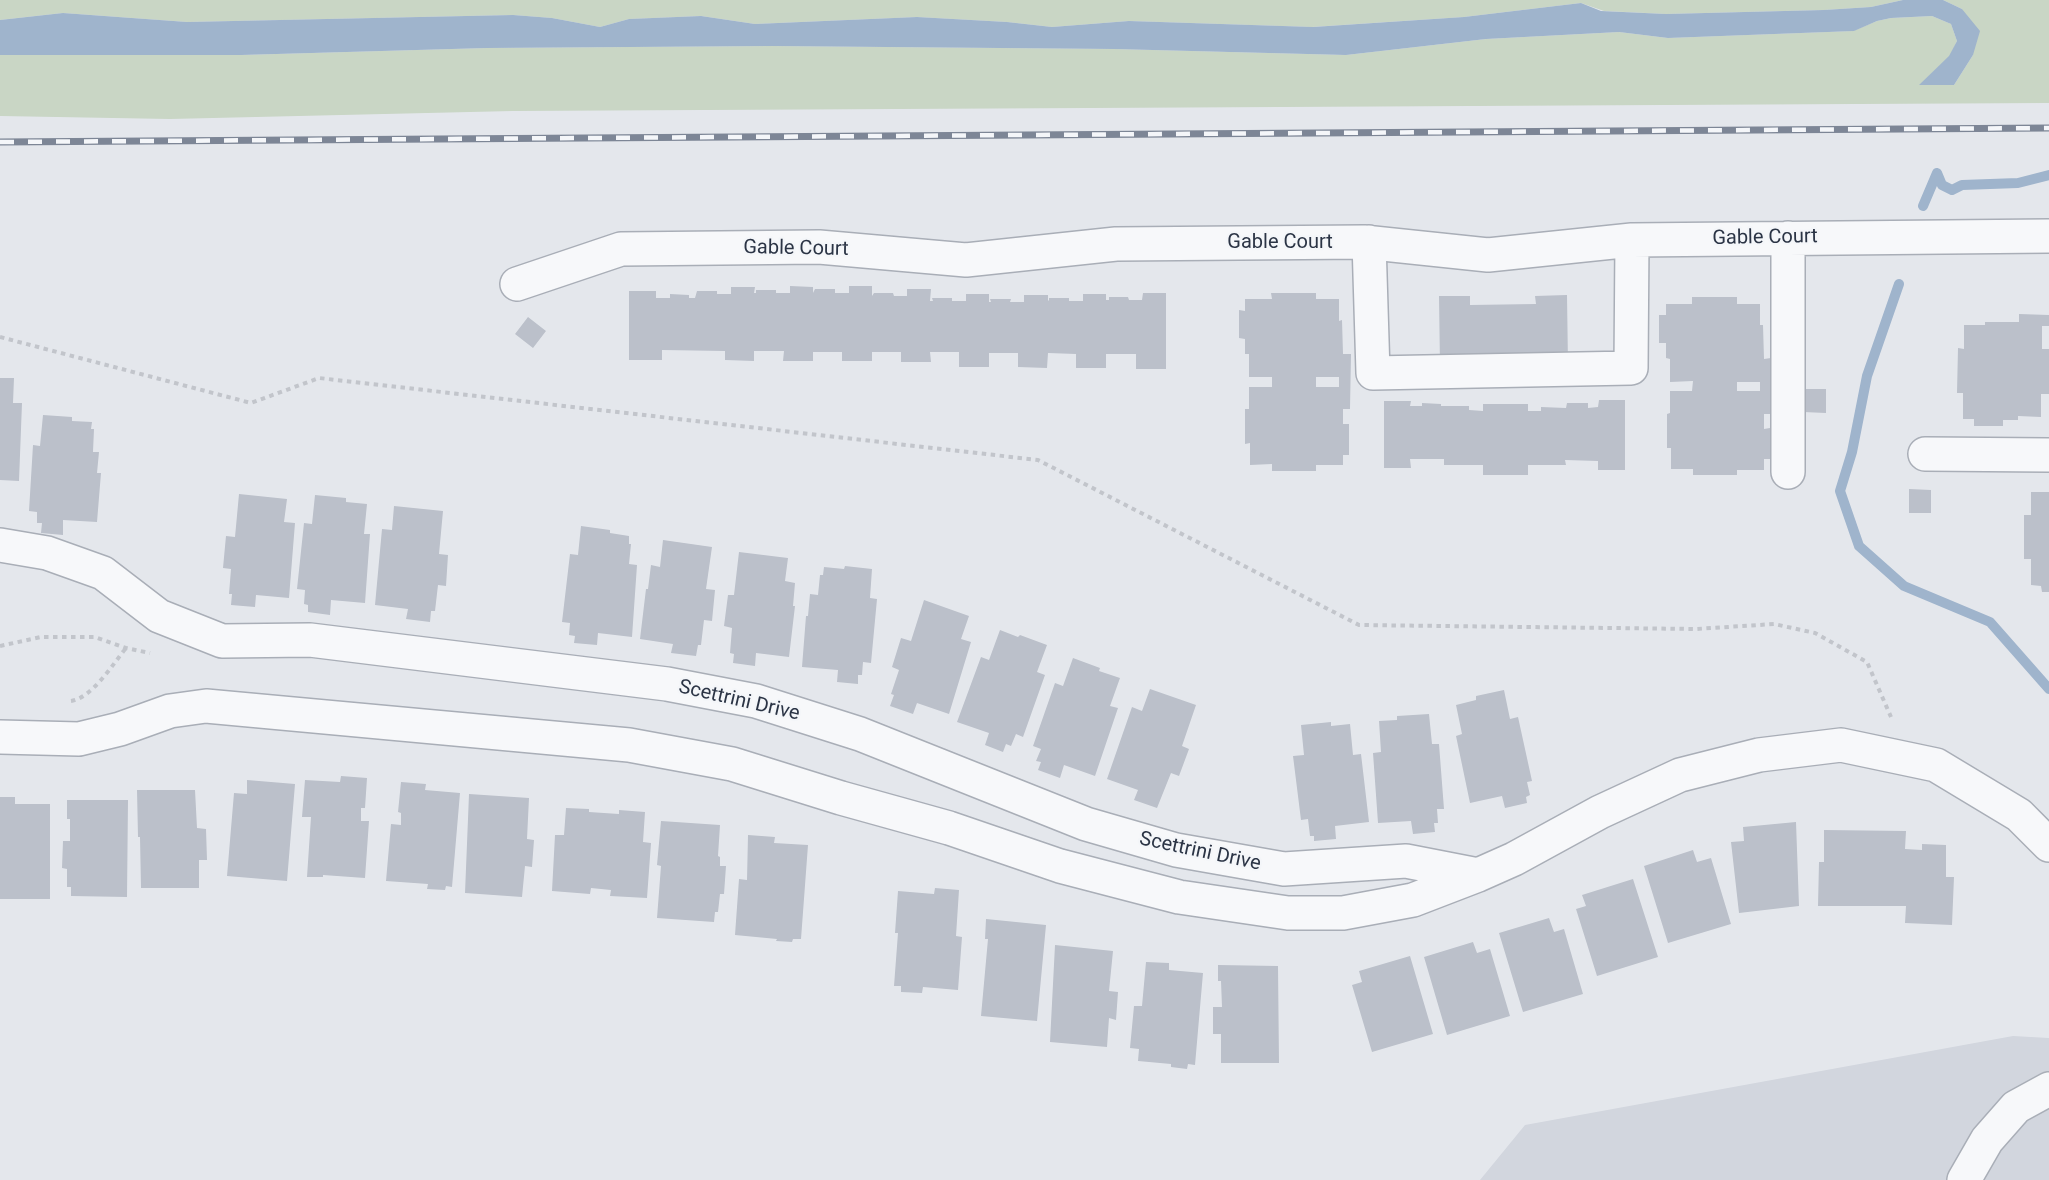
<!DOCTYPE html>
<style>
body{margin:0}
canvas{display:block;background:#e4e7ec}
</style>
<canvas width="2049" height="1180"></canvas>
<script>
const c = document.querySelector('canvas').getContext('2d');
c.lineJoin = 'round';
function fill(path, color) { c.fillStyle = color; c.fill(path, 'evenodd'); }
function strokePath(path, color, width, dash) { c.strokeStyle = color; c.lineWidth = width; c.lineCap = dash ? 'butt' : 'round'; c.setLineDash(dash || []); c.stroke(path); }
function drawText(font, color, halo, rows, align = 'center') {
  c.font = font + ' Roboto,sans-serif'; c.lineWidth = 4.5; c.setLineDash([]); c.textBaseline = 'middle'; c.strokeStyle = halo; c.fillStyle = color; for (const [text, x, y, turn = 0] of rows) {
    c.save(); c.translate(x, y); c.rotate((+turn || 0) * Math.PI / 180); c.textAlign = isNaN(turn) ? turn : align; if (halo) c.strokeText(text, 0, 0); c.fillText(text, 0, 0); c.restore();
  }
}
const built = new Path2D(`
 M2013,1036L2049,1038V1180H1480L1525,1125Z`);
const green = new Path2D(`
 M0,0H1903L1871,7L1824,10L1666,14L1604,11L1581,3L1464,17L1312,27L1129,21L1052,27L1007,22L917,17L755,24L701,16L629,19L600,27L552,18L513,15L187,22L63,13L0,20Z
 M1943,0H2049V103L513,111L170,119L0,116V55H241L487,48L772,46L1114,49L1346,55L1486,39L1619,32L1668,38L1853,31L1877,21L1891,18L1932,16L1951,24L1957,41L1950,56L1920,85H1954L1973,55L1962,9Z`);
const water = new Path2D(`
 M1903,0H1943L1962,9L1980,31L1973,55L1954,85H1919L1949,56L1957,41L1951,24L1932,16L1891,18L1877,21L1854,31L1668,38L1619,32L1486,39L1346,55L1114,49L772,46L487,48L241,55H0V20L63,13L187,22L513,15L552,18L600,27L629,19L701,16L755,24L917,17L1007,22L1052,27L1129,21L1313,27L1464,17L1581,3L1601,11L1666,14L1824,10L1871,7Z`);
const stream = new Path2D(`
 M1937,173L1942,185L1952,190L1962,185L2018,183L2049,175
 M1923,206L1937,173
 M1899,284L1867,376L1852,452L1840,491L1859,546L1904,586L1990,622L2049,689`);
const building = new Path2D(`
 M790,286L813,287V293L815,289H835V293H849V286H872V296L874,293H893L894,296H907V289H931L930,301H933L932,298H952V301H966V294H989V302H991L990,299H1011L1010,302H1024V295H1048V300L1049,301V298H1069V301H1083V294H1106V300H1109V297H1128L1129,300H1142L1143,293H1166V369H1136V354H1106V368H1076V354L1048,353L1047,368L1018,367V353H989V367H959V352H930L931,362H901V352H872V361H842V352H813V361H783L784,351H754V361L725,360V351L662,350V360H629V291H656V298H670V294L689,295V298H695L697,291H717V294H731V287H755L754,293H756V290H776V293H790Z
 M1271,293H1316V299H1339V321L1342,320L1343,354H1351L1350,409H1343V424H1349V455H1343V465H1316V471H1272V464L1250,465V443L1245,444V409H1249V387H1272V377H1249V354H1245V339L1239,338V310L1245,311V299H1272ZM1316,377H1339V387H1316Z
 M1567,295L1568,365L1440,366L1439,296H1470V305L1536,304L1535,296Z
 M1692,297H1737V304H1760V325H1763L1764,359L1771,358L1772,414H1764V429L1770,428V459H1764V470H1737V475H1693V469H1671V448H1667V414L1670,413V391H1692L1693,381L1670,382V359L1666,358V343H1659V315H1666V304H1692ZM1737,382H1760V391H1737Z
 M2019,314L2049,315V326H2042V349H2049V394H2041V417L2018,416V420H2003V426H1974V419H1963V393H1957L1958,348L1964,349V325H1985V322H2019Z
 M528,317L546,331L533,348L515,334Z
 M0,378H14L13,403H22L19,481L0,480Z
 M1804,389H1826V413L1803,412Z
 M1599,400H1625V470H1598V461L1565,460L1566,465H1528V475H1483V465H1444V459H1410L1411,468H1384V401H1411L1410,406H1422V403L1441,404V406H1469V410L1483,411V404H1528V411H1541V407L1566,408L1567,403H1588V408L1598,407Z
 M43,415L72,417V421L92,422L91,429H94L93,452H99L97,473H101L97,522L63,520V535L41,533L42,523H37V512L29,511L33,445L40,446Z
 M1909,489L1931,490V513H1909Z
 M2031,492H2049V592H2042L2041,586L2031,585V559H2024V515H2031Z
 M239,494L287,499L284,522L295,523L289,598L256,595L255,607L231,605L232,594H229L231,569L223,568L226,536L235,537Z
 M315,495L346,498V502L367,504L364,534H370L365,603L331,600L330,615L308,612V605L304,604L305,590L297,589L304,523L312,524Z
 M394,506L443,511L439,554L448,555L446,586L438,585L435,611H431L430,622L406,619L408,609L375,605L382,529L392,530Z
 M581,526L610,530V533L629,536V544H631L629,564L637,565L632,637L598,633L597,645L574,643L575,636L569,635L570,623L562,622L570,554L578,555Z
 M663,540L712,547L706,589L715,590L712,621L704,620L701,645H698L696,656L671,653L673,644L640,639L646,589H648L651,565L660,567Z
 M739,552L788,558L785,581L795,583L793,606H795L789,657L756,653L755,666L733,663L734,654L730,653L732,628L724,626L728,595H734Z
 M845,566L872,569L870,598L877,599L871,663L863,662L862,675H858V684L837,682L838,670L802,667L806,616H808L810,594L818,595L820,575H823L824,567L844,569Z
 M924,600L969,616L961,639L971,642L949,714L917,703L913,714L890,706L894,695L891,694L899,670L892,667L901,638L911,641Z
 M1000,630L1018,637L1020,635L1047,645L1037,672L1045,675L1023,737L1016,734L1011,746L1006,744L1003,752L985,745L989,733L957,722L981,657L989,660Z
 M1073,658L1100,668L1099,671L1120,678L1110,706L1118,708L1095,776L1064,765L1060,778L1038,770L1041,762L1036,761L1041,749L1033,746L1055,683L1063,686Z
 M1150,689L1196,705L1182,746L1189,749L1179,776L1171,773L1157,808L1134,800L1138,790L1107,779L1132,707L1142,711Z
 M1504,690L1510,719L1518,717L1532,781L1527,782L1530,795L1526,797L1527,803L1505,808L1502,796L1470,803L1456,736L1462,734L1456,705L1476,700V696Z
 M1429,714L1432,744H1439L1444,809H1437L1438,823H1434L1435,832L1413,834L1411,821L1378,823L1373,753L1381,752L1379,721L1397,720V716Z
 M1331,722V726L1350,724L1353,755L1361,754L1369,822L1335,826L1336,839L1314,841V836H1310L1308,819L1301,820L1293,756L1304,755L1301,725Z
 M341,776L367,778L365,808H361V821H369L365,878L323,875V877H307L311,817H302L305,780L340,782Z
 M247,780L295,784L287,881L227,876L234,793L247,794Z
 M401,782L426,784L425,790L460,793L452,887L446,886L445,890L427,889L428,884L386,881L391,824L401,825V813L398,812Z
 M137,790H195L197,828L206,829L207,860H199V888H141L140,837H138Z
 M469,794L529,798L527,839L534,840L532,867L525,866L522,897L465,893Z
 M0,797H15V804H50V899H0Z
 M67,800H128L127,897L71,896V887H67V869L62,868L63,841H70V819H67Z
 M566,808L589,809V812L619,814V810L645,812L643,842L651,843L647,898L610,896L611,890L591,888L590,894L552,891L555,835H564Z
 M661,821L720,825L718,856L720,857V866H726L724,894H720L718,912H715L714,922L657,918L661,866L657,865Z
 M1796,822L1799,906L1739,913L1731,842L1744,841L1743,827Z
 M1824,830L1906,831L1905,849L1922,850V844L1946,845V877H1954L1952,925L1905,923L1906,906H1818L1819,862H1824Z
 M748,835L775,837L774,843L808,845L801,939H793L792,942L776,941L777,939L735,935L739,879L747,880Z
 M1693,850L1697,862L1711,858L1731,924L1668,943L1644,866Z
 M1633,879L1658,957L1597,976L1576,909L1586,906L1582,895Z
 M935,888L959,890L956,936L962,937L958,990L923,987L922,993L901,992V986H894L898,933H895L898,891L934,894Z
 M1549,918L1554,932L1564,929L1583,994L1523,1012L1499,933Z
 M986,919L1046,925L1037,1021L981,1016L988,939H985Z
 M1473,942L1477,953L1490,949L1510,1016L1447,1035L1424,957Z
 M1055,945L1113,951L1109,991L1118,992L1116,1020L1109,1018L1107,1047L1050,1042Z
 M1410,956L1433,1034L1372,1052L1352,985L1362,982L1359,971Z
 M1146,962L1169,963V970L1203,973L1195,1065L1188,1064L1187,1069L1171,1067V1064L1138,1061L1139,1049L1130,1048L1134,1006H1142Z
 M1218,965L1278,966L1279,1063H1221V1034H1213V1007H1222L1221,981H1218Z`);
const path = new Path2D(`
 M0,337L251,403L319,378L1038,460L1359,625L1696,629L1774,624L1815,633L1867,662L1891,717
 M0,646L41,637H95L126,648L150,653
 M71,701C92,698 113,664 126,648`);
const minor = new Path2D(`
 M1369,242L1373,373L1631,368L1632,240
 M517,284L621,249L819,247L966,260L1116,244L1364,242L1488,255L1632,240L2049,236
 M1925,454L2049,455
 M1788,472V238
 M0,545L47,553L103,573L159,616L222,641L310,640L667,684L756,701L860,734L1086,824L1176,850L1284,869L1406,861L1478,875
 M0,737L79,739L120,729L170,711L206,706L629,745L732,764L841,798L949,828L1060,866L1179,897L1288,913H1343L1413,900L1478,875L1514,859L1600,812L1680,775L1759,755L1841,745L1936,765L2019,815L2049,845
 M1964,1180L1987,1140L2016,1107L2049,1089`);
const rail = new Path2D(`
 M0,142L2049,128`);
const streetNames = [
 ["Gable Court",1765,238,-1],
 ["Gable Court",1280,243],
 ["Gable Court",796,249,1],
 ["Scettrini Drive",739,701,13],
 ["Scettrini Drive",1200,852,12]
];
fill(built, '#d2d6de');
fill(green, '#c9d6c5');
fill(water, '#9fb4cc');
strokePath(stream, '#9fb4cc', 10);
fill(building, '#bbc0ca');
strokePath(minor, '#a9aeb7', 36);
strokePath(path, '#c2c5cb', 4, [4.5, 4.5]);
strokePath(minor, '#f7f8fa', 33);
strokePath(rail, '#7d8696', 7);
strokePath(rail, '#f4f6f9', 4.5, [14]);
drawText('20px', '#2b3445', '#f4f6f9', streetNames);
</script>
